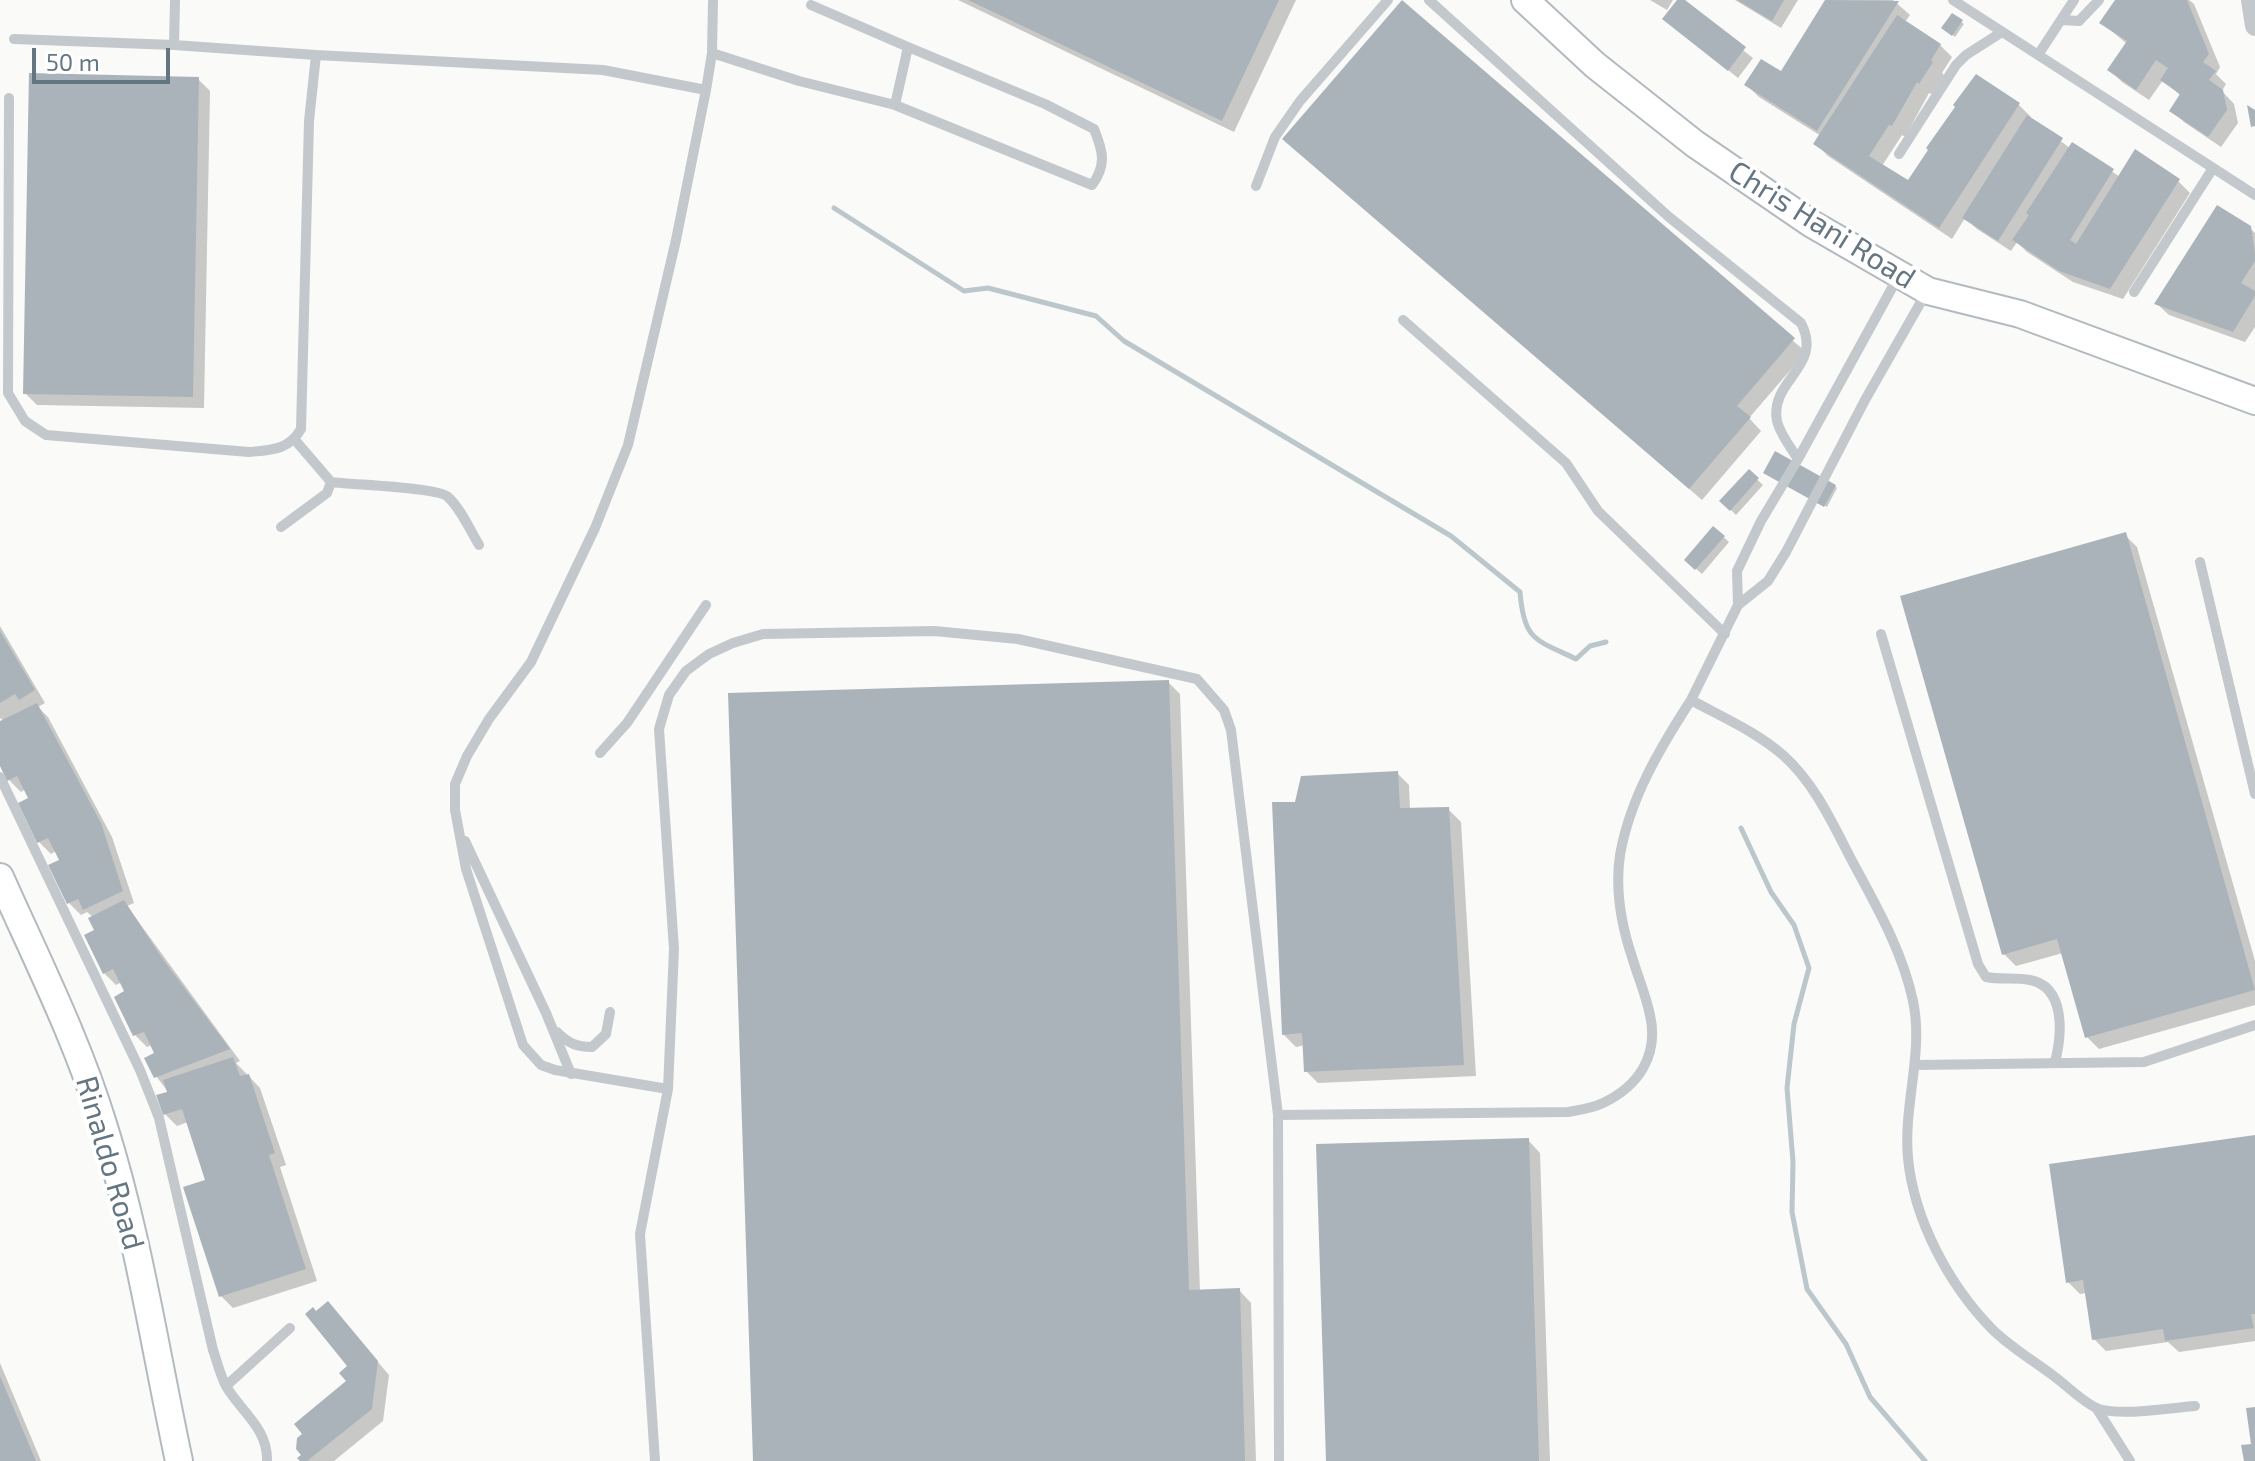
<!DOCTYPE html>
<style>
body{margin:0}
#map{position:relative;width:2255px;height:1461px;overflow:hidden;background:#fafaf8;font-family:"Exo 2",sans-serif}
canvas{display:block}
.scale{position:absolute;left:32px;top:48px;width:138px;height:36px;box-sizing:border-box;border:4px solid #657683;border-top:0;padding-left:10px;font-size:24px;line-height:28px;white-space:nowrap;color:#657683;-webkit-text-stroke:6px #fff;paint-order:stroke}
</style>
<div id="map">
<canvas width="2255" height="1461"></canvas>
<div class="scale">50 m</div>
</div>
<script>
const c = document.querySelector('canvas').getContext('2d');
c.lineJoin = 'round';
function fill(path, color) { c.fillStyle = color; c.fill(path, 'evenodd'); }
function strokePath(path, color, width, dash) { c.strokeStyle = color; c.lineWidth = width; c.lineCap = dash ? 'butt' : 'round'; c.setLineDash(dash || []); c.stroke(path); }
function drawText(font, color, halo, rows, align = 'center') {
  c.font = font + ' "Exo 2",sans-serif'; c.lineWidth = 8; c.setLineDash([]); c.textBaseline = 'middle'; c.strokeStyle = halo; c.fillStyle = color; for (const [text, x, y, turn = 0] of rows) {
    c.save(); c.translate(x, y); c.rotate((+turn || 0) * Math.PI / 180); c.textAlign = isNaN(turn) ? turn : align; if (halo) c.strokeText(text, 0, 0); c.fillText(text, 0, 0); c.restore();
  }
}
const shadow = new Path2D(`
 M958,0H1296L1234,132Z
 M1650,0H1673L1667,10Z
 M1679,0L1753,58L1738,78L1664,19Z
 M1735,0H1798L1781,28Z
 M1828,0H1893L1910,15L1905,22L1940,45L1952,57L1942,73L1944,75L1932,94L1929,93L1905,137L1902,135L1882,166L1909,183L1976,77L2019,105L2031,117L2030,119L2070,148L2072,144L2120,177L2178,181L2190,193L2123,299L2073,282L2027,252L2017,242L2011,251L1977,229L1965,218L1952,239L1828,156L1816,144L1821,136L1759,97L1747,85L1781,74Z
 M2117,0H2189L2194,4L2220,67L2216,74L2226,84L2222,91L2234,104L2238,123L2221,147L2184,122L2172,110L2181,96L2163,80L2149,100L2122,82L2110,70L2127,44L2102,23Z
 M1401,2L1806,352L1749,418L1761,431L1702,500L1297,150Z
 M1952,15L1964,24L1955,37L1944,28Z
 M198,79L210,91L204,408L37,405L25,393Z
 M2250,228L2255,233V327L2245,342L2169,315L2157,304Z
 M1749,472L1763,485L1736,515L1722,501Z
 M1768,475L1835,486L1837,488L1827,507Z
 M1714,528L1729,542L1702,574L1686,560Z
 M2125,535L2137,547L2255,961V1005L2099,1049L2087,1037L2063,953L2016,966L2004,954Z
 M0,626L45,703L38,707L48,717L112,837L134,903L127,906L240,1061L236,1063L260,1088L286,1165L280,1167L317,1281L233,1308L221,1296L208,1181L188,1122L177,1126L165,1114L169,1093L156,1076L157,1054L152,1045L147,1047L135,1035L116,998L127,992L122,982L116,985L104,973L94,918L87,912L81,915L69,903L61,861L56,851L51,854L39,842L31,799L26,789L21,792L9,780L0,762V723L4,721L0,718Z
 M1168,682L1180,694L1200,1292L1239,1290L1251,1303L1256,1461H755Z
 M1397,773L1409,785L1410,810H1449L1461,822L1476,1076L1318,1083L1306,1071L1305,1045L1296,1047L1284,1035Z
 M2255,1137V1341L2179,1352L2168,1342L2106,1351L2094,1339L2087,1293L2080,1294L2068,1282Z
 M1528,1140L1540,1153L1550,1461H1328Z
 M328,1303L389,1375L383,1421L334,1461H302L349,1381L350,1366L316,1313Z
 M0,1363L41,1461H0Z`);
const stream = new Path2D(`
 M834,208L964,291L988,288L1096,316L1124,341L1451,536L1520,592C1524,641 1535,639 1576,659L1590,646L1606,642
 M1741,828L1771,892L1794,925L1809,968L1794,1024L1787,1088L1793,1162L1792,1212L1807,1289L1846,1344L1870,1397L1925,1461`);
const building = new Path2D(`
 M968,0H1279L1222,121Z
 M1402,0L1795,338L1737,406L1751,417L1689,489L1282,139Z
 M1677,0H1685L1746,47L1728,71L1662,19Z
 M1737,0H1784L1772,21Z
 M1825,0L1899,1L1817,131L1744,85L1761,59L1781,71Z
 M2115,0H2187L2209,54L2203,62L2216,71L2209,80L2223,90L2227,110L2208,137L2169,111L2180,94L2160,80L2168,68L2156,60L2136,90L2107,70L2127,41L2099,23Z
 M1952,13L1963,20L1952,36L1941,28Z
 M1897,15L1941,44L1931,60L1933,62L1919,84L1917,82L1892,126L1889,125L1869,156L1908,180L1928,150L1926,148L1955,107L1953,105L1976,74L2020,103L1939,228L1813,144Z
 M29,73L199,77L193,397L23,394Z
 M2247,105L2255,110V126L2251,127Z
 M2027,115L2063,138L1998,241L1962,218Z
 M2072,142L2114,169L2070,240L2076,244L2135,149L2180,179L2110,289L2059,271L2012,240L2029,215L2026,213Z
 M2217,205L2251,226L2255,254V261L2241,283L2255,291V296L2233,332L2154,304Z
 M1775,451L1836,485L1824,507L1763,473Z
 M1749,469L1759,478L1730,511L1719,501Z
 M1713,526L1725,536L1695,570L1684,560Z
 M2126,532L2255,990L2085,1038L2057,939L2002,955L1900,596Z
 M0,631L35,690L19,700L15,694L0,703Z
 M1169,680L1189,1290L1240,1288L1245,1461H753L728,693Z
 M37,703L101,823L123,891L83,910L78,899L67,904L48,865L59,860L48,838L37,843L18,803L28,798L17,776L7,781L0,766V721Z
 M1398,771L1400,808L1449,807L1464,1065L1304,1072L1302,1033L1282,1035L1272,802H1295L1301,776Z
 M124,900L162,958L230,1049L154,1078L144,1058L154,1053L144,1032L133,1036L114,997L124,991L113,969L103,974L84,935L94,930L88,918Z
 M233,1057L240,1076L249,1074L275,1153L269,1155L306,1269L219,1297L183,1187L205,1180L182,1109L163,1115L156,1095L167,1092L163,1080Z
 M2255,1135V1314H2251L2254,1328L2165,1341L2163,1329L2092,1340L2083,1280L2066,1283L2049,1164Z
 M1529,1138L1539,1461H1326L1316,1144Z
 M328,1301L378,1361L372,1409L307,1461H300L297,1458L301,1455L296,1449L297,1438L302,1434L294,1424L346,1381L339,1373L347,1366L305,1314L313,1307L316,1311Z
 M0,1376L36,1461H0Z
 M2255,1407V1461H2244L2241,1445L2251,1444L2246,1408Z`);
const lane = new Path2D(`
 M1429,0L1669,217L1801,323C1824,367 1769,380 1777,421C1780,434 1791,448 1798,459
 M1953,0L2255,195
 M811,5L908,47L895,105
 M2062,20L2079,21L2099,0
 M14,39L174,45L316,55
 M174,45L175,0
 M712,53L799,81L895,105L1092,185C1107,165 1103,151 1094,129L1045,104L908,47
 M2038,55L2074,0
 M9,98L8,393L25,421L46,435L249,452C272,450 289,450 301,429L309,121L316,55L603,70L706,90
 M1899,154L1956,65L1966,55L2002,32
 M1256,186L1275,137L1300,101L1388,0
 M2134,292L2213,168
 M1926,293L1865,400L1786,552L1768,581L1738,605L1691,700C1722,717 1757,732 1784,756C1814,783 1832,822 1850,857C1875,904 1902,949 1913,1001C1924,1053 1903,1105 1908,1158C1914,1220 1949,1285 1992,1329C2010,1347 2034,1361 2055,1377C2066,1385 2086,1405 2099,1409C2124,1416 2168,1408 2195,1406
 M1403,320L1566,463L1598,511L1725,634
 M295,440L331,482C352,485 438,487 448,497C461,509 470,530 479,545
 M281,527L327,493L331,482
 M2200,562L2255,794
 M1738,605L1737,571L1761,521L1798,459L1898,277
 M1881,634L1978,964L1986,977C2001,980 2016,977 2030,980C2066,987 2062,1035 2055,1062
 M600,753L627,723L706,605
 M0,777L140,1070L159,1118L213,1350C217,1361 220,1375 226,1386C241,1412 268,1428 267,1461
 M465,841L546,1013L571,1074
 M557,1032C568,1043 576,1047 592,1047L606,1034L610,1012
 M1916,1065L2144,1062L2255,1025
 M668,1089L555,1070L541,1065L523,1045L466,869L455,810V784L467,756L489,719L531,662L595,528L628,445L676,240L706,90L712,53L713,0
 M1278,1115L1568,1112C1579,1110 1593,1108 1603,1103C1639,1086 1659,1055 1650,1015C1646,995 1638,977 1632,957C1621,924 1615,889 1620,855C1630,798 1660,748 1691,700
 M226,1386L290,1328
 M2097,1409L2130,1461
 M655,1461L640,1234L668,1089L674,949L659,729L669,695L686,671L709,654L733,643L763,634L934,631L1018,639L1197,679L1224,710L1231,730L1278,1115L1279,1461`);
const street = new Path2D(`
 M2251,0L2255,26`);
const secondary = new Path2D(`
 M1525,0L1595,65L1695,144L1812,224L1928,291L2020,314L2255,401
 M0,877C36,958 77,1039 103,1124C138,1234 155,1349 179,1461`);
const streetNames = [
 ["Chris Hani Road",1822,225,32],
 ["Rinaldo Road",110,1163,74]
];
fill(shadow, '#0003');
strokePath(stream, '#bbc7cb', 5);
fill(building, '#aab3b9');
strokePath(secondary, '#b3babf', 30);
strokePath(lane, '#c3c8cc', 10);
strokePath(street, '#c3c8cc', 20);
strokePath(secondary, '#fff', 26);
drawText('30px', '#657683', '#fff', streetNames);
</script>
